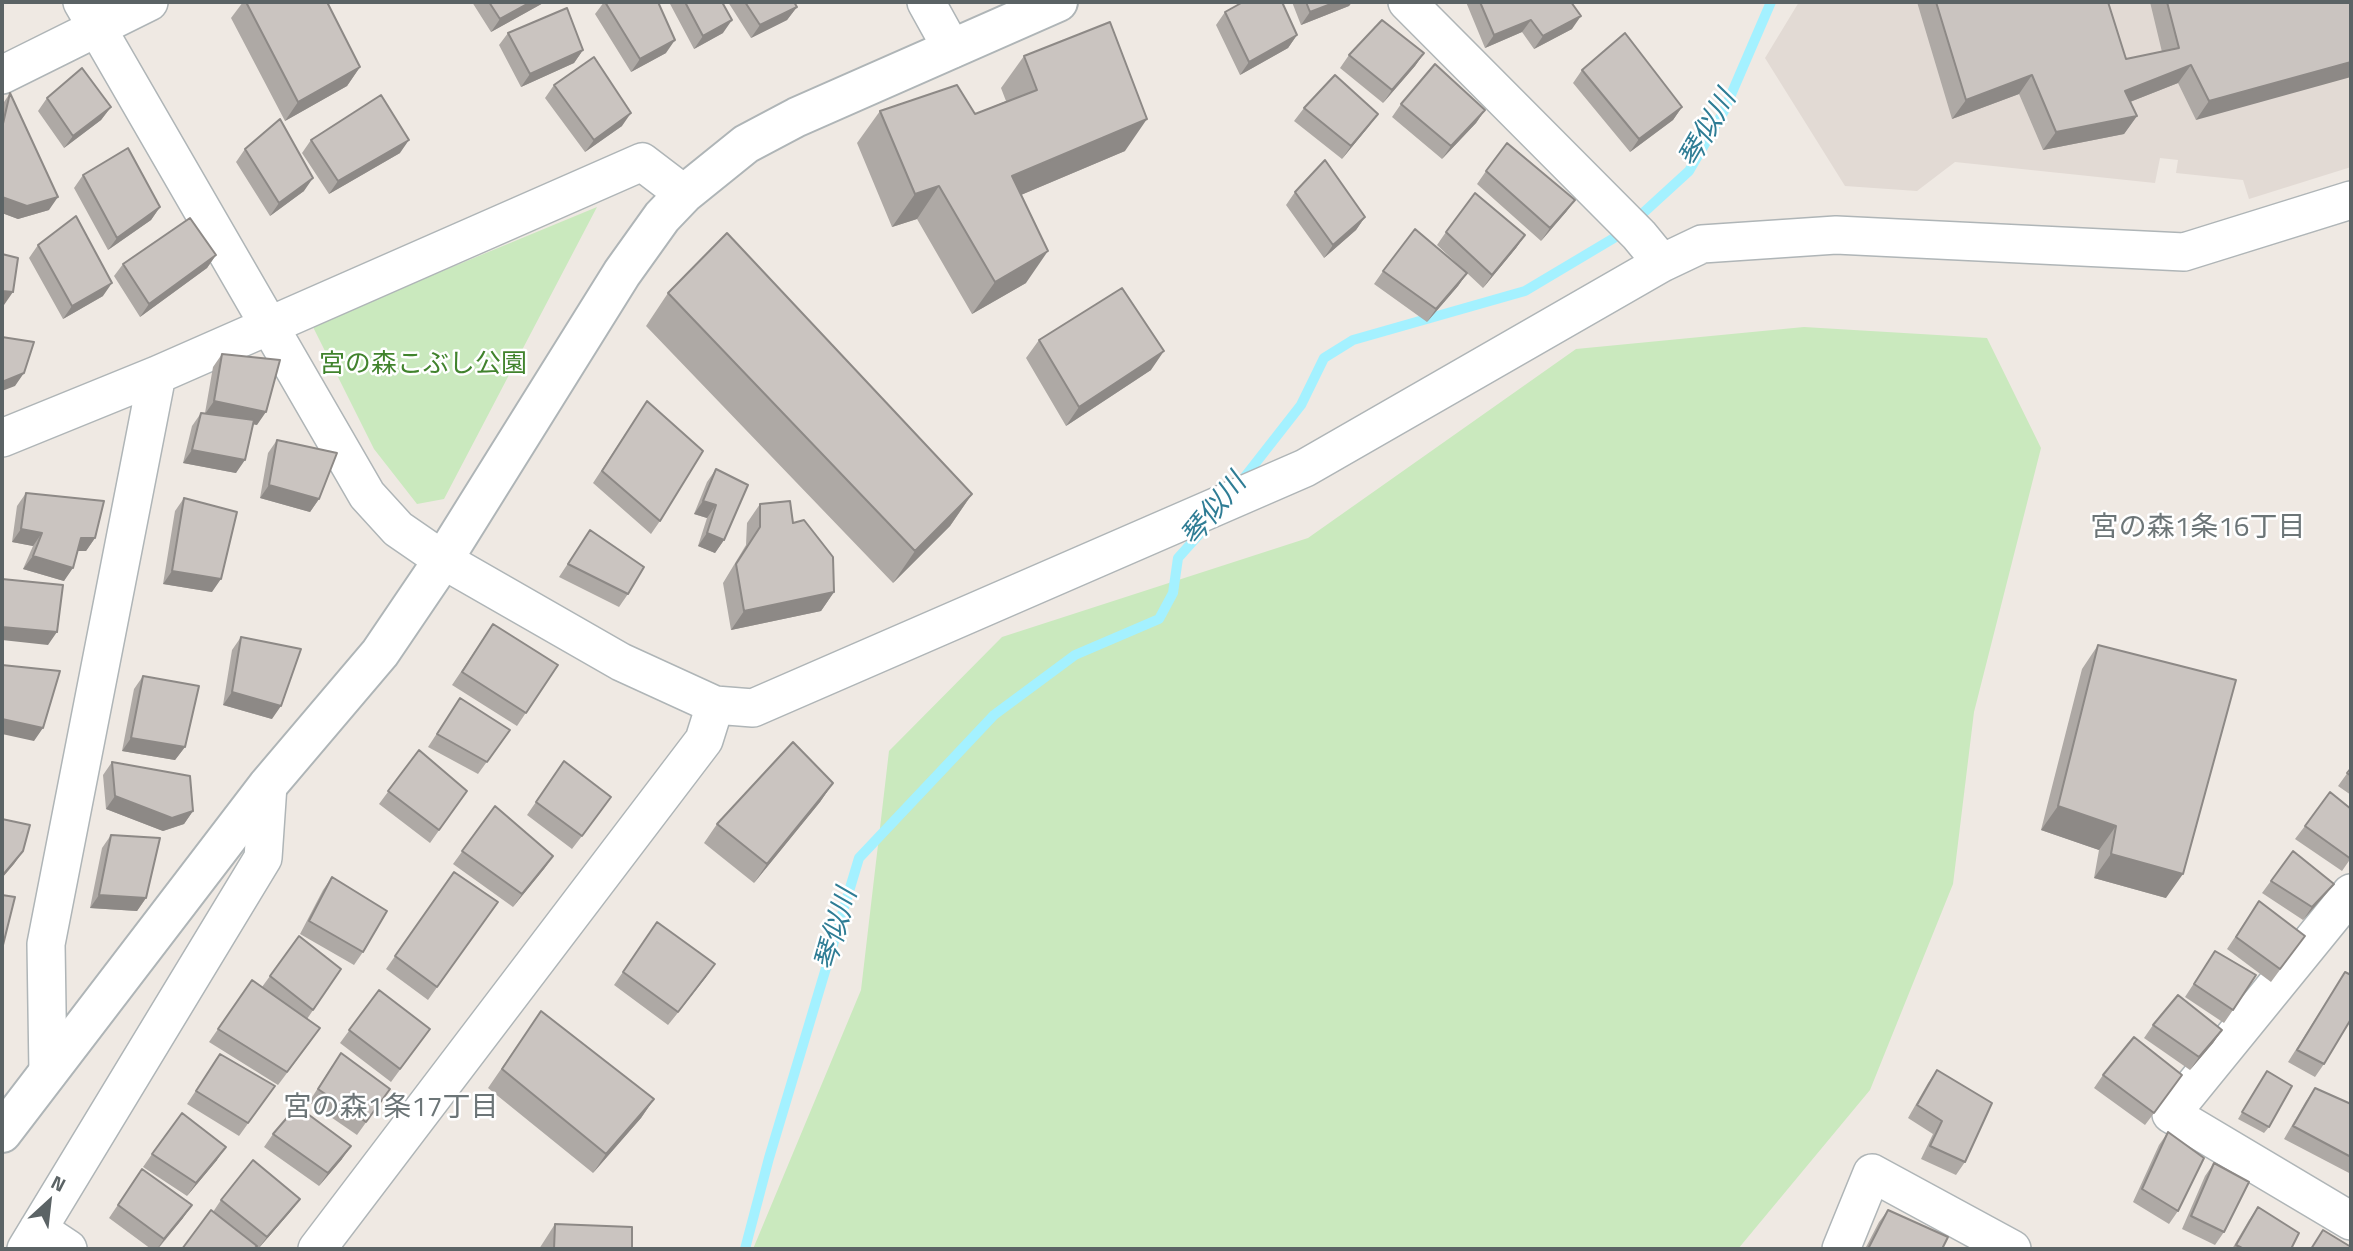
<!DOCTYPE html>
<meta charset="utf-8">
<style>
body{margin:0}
#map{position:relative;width:2353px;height:1251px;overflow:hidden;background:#efe9e3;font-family:"Titillium Web",sans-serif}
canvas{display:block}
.frame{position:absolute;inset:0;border:4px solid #5b6365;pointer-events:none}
.north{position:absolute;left:14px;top:1167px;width:70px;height:70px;-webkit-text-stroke:5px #fff;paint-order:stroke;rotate:27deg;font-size:19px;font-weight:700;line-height:28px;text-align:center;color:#5b6365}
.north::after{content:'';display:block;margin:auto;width:24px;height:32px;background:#5b6365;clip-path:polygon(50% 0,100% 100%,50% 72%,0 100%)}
</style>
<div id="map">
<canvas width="2353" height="1251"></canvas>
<div class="frame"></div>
<div class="north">N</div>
</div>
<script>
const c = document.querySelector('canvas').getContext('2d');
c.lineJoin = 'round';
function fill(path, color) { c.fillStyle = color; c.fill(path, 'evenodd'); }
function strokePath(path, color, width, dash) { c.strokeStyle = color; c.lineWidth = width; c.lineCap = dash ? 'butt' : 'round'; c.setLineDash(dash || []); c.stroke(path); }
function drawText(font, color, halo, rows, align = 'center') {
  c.font = font + ' "Titillium Web","Noto Sans JP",sans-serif'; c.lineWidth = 5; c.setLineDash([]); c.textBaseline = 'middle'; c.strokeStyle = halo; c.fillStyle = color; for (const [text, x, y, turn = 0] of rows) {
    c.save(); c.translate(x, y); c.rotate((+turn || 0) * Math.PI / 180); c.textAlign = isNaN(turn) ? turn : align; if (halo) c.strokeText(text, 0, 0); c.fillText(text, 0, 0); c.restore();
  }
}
const education = new Path2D(`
 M1799,2H2351V167L2249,199L2243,180L2176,173L2178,160L2160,158L2155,183L1955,162L1917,191L1845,186L1765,58Z`);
const green = new Path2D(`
 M597,207L444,499L417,504L374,449L312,325Z
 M1804,327L1987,338L2041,448L1974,712L1953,884L1870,1090L1738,1249H753L861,990L889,751L1002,637L1308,538L1576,349Z`);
const stream = new Path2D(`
 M1240,483L1301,405L1324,358L1353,340L1525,291L1619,235L1689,171L1724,111L1771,2
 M745,1249L769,1158L859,858L994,715L1075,655L1159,619L1173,593L1178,558L1211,521`);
const minor = new Path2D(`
 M82,2L367,495L398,529L443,560L621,662L715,705L753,708L1305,468L1662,263L1702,244L1836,235L2184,252L2351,200
 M926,2L952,49
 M1407,2L1639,235L1662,263
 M2,75L149,2
 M2,438L157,375L642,162L684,194
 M2351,893L2171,1114L2351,1221
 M48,1073L46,944L157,375
 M38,1229L68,1249
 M26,1249L263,858L268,785
 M317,1249L704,740L715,705
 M1841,1249L1872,1173L2012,1249`);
const tertiary = new Path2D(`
 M2,1133L268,785L380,653L443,560L622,273L662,217L684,194L746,144L797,117L1058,2`);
const wall = new Path2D(`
 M243,2H327L360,67L347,86L285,121L231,18Z
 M472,2H545L491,32Z
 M604,2H658L666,53L631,72L595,14Z
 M669,2H722L723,33L694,49Z
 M728,2H794L797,7L787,20L751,38Z
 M1292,2H1352L1349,6L1301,25Z
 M1466,2H1571L1572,29L1534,49L1522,32L1485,48Z
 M1917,2H2108L2126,59L2162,52L2150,2H2351L2196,120L2178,83L2130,102L2137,116L2124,134L2043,150L2019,94L1952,119Z
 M1225,12L1297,35L1288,48L1240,75L1216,25Z
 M508,33L583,50L574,63L521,87L499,45Z
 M1424,53L1415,66L1383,103L1340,68L1349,55Z
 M1024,56L1125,151L1021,195L1026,283L972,314L917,219L892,227L857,143L880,111L975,114L1006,101L1001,88Z
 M1582,70L1682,107L1673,120L1630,152L1573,83Z
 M554,85L622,126L585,152L545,98Z
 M10,93L49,210L18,219L2,213V105Z
 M47,98L111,107L101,120L64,148L38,111Z
 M1401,104L1485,110L1476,123L1442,159L1392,117Z
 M1304,108L1369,126L1342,159L1294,121Z
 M311,140L400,153L329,194L302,153Z
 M245,149L304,191L270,216L236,162Z
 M1486,171L1575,200L1566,212L1541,241L1477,184Z
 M83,175L160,207L151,220L108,250L74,188Z
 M1295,192L1365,217L1356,230L1324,258L1286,205Z
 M1446,232L1525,235L1516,248L1483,288L1437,245Z
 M38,245L103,296L63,319L29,258Z
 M216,255L207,268L140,317L114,276L123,264Z
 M1383,271L1467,273L1458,286L1427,322L1374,284Z
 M668,293L972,494L950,526L893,583L646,326Z
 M1039,340L1151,370L1066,426L1026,358Z
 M222,354L257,425L253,424L236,473L183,463L192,426L201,413H205L213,367Z
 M647,401L660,521L651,534L593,483Z
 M277,440L319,499L310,512L260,498L268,453Z
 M716,469L724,540L715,553L698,546L707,518L694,514L707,482Z
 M26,493L95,538L86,551H78L64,581L23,569L33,546L12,542L17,506Z
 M184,498L212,592L163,584L175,511Z
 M760,504L793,523L834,592L821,611L731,630L723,583L746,545L747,523Z
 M590,530L628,594L619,607L559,577Z
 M493,624L558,665L517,726L452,685Z
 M241,637L272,719L223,705L232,650Z
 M2098,645L2166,898L2094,878L2099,850L2041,830L2082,669Z
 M143,676L185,747L175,760L122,751L134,689Z
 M460,698L510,730L478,774L428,747Z
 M419,750L467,791L430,843L379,804Z
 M564,761L602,810L572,849L527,815Z
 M112,762L193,811L184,824L163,831L106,809L103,775Z
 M2351,768V795L2338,786Z
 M833,783L820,802L754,883L704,843L717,824Z
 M495,806L553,856L513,907L453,864Z
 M2305,826L2351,858L2342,871L2295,839Z
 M111,835L146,898L137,911L90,908L102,848Z
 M2293,851L2334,884L2324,896L2303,920L2262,893Z
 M454,872L498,902L428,1000L386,969Z
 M332,877L363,952L354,965L300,934L323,890Z
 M2259,901L2305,936L2271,982L2227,949Z
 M657,922L706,977L668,1025L614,985Z
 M299,936L341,969L307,1019L311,1041L278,1085L209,1042L252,980L262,987Z
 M2215,951L2233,1010L2224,1023L2185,997Z
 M2345,972L2324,1064L2315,1077L2288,1062Z
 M379,990L430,1029L391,1082L340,1043Z
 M541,1011L654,1099L641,1118L593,1173L488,1088Z
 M2153,1025L2222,1030L2213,1043L2190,1070L2144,1038Z
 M220,1054L275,1086L239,1136L187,1104Z
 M332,1066L390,1089L357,1135L309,1102Z
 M1937,1070L1965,1162L1956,1175L1921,1159L1933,1134L1908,1118L1928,1083Z
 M2103,1075L2173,1088L2145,1125L2094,1088Z
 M2263,1078L2269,1127L2264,1133L2238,1119Z
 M2315,1088L2351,1104V1174L2284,1139L2306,1101Z
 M2168,1132L2178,1211L2169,1224L2133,1202L2159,1145Z
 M273,1134L342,1159L319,1186L264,1147Z
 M152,1154L217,1160L187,1196L143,1167Z
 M2214,1163L2224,1232L2215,1245L2182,1229L2205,1176Z
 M142,1169L183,1218L158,1249H151L109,1218Z
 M221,1200L290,1212L258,1249H256L213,1212Z
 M2258,1207L2291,1249H2232L2249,1220Z
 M1888,1210L1942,1249H1865L1879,1222Z
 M555,1224L632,1249H539Z`);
const shadedWall = new Path2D(`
 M531,2H545L491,32L500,19Z
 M1336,2H1352L1349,6L1301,25L1310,12Z
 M797,7L787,20L751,38L760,25Z
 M1581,16L1572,29L1534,49L1543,36Z
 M732,20L723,33L694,49L703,36Z
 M1531,20L1522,32L1485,48L1494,35Z
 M1297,35L1288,48L1240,75L1249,62Z
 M675,40L666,53L631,72L640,59Z
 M583,50L574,63L521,87L530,74Z
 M1424,53L1415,66L1383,103L1392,90Z
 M2351,62V77L2196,120L2209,101Z
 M2191,65L2178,83L2112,109L2125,91Z
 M360,67L347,86L285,121L298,102Z
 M2032,75L2019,94L1952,119L1966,100Z
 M111,107L101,120L64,148L73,136Z
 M1682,107L1673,120L1630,152L1639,139Z
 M1485,110L1476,123L1442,159L1451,146Z
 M631,113L622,126L585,152L594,140Z
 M1378,114L1369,126L1342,159L1351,146Z
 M2137,116L2124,134L2043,150L2056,132Z
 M1147,119L1125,151L990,208L1012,176Z
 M409,140L400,153L329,194L338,181Z
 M313,178L304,191L270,216L279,203Z
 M939,186L917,219L892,227L915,194Z
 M2,197H58L49,210L18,219L2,213Z
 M1575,200L1566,212L1541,241L1550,228Z
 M160,207L151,220L108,250L117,238Z
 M1365,217L1356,230L1324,258L1333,245Z
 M1525,235L1516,248L1483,288L1492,275Z
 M1048,251L1026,283L972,314L995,282Z
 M216,255L207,268L140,317L149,304Z
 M1467,273L1458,286L1427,322L1436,309Z
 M112,283L103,296L63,319L72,306Z
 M2,291L13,292L4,305L2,304Z
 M1164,351L1151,370L1066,426L1079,407Z
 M24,373L15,386L2,391V382Z
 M214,401L266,412L257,425L205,414Z
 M192,450L245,460L236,473L183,463Z
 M269,485L319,499L310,512L260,498Z
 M972,494L950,526L893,583L915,551Z
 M703,501L716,505L707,518L694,514Z
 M21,529L42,533L33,546L12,542Z
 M707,533L724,540L715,553L698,546Z
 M81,538H95L86,551H72Z
 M33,556L73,568L64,581L23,569Z
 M172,571L221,579L212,592L163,584Z
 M834,592L821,611L731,630L744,611Z
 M2,627L57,632L48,645L2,640Z
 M232,692L281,706L272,719L223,705Z
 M2,719L43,728L34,741L2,734Z
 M131,738L185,747L175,760L122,751Z
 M833,783L820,802L754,883L767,864Z
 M115,796L193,811L184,824L163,831L106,809Z
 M2058,806L2116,826L2099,850L2041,830Z
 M23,851L14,864L2,878V876Z
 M2111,854L2183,874L2166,898L2094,878Z
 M553,856L544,869L513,907L522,894Z
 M2334,884L2324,896L2303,920L2312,907Z
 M99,895L146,898L137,911L90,908Z
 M715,964L706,977L668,1025L678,1012Z
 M2222,1030L2213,1043L2190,1070L2199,1057Z
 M654,1099L641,1118L593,1173L606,1154Z
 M351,1146L342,1159L319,1186L328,1173Z
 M226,1147L217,1160L187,1196L196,1183Z
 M300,1199L290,1212L258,1249L267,1237Z
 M192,1205L183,1218L157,1249L164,1239Z`);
const building = new Path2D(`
 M246,2H327L360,67L298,102Z
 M489,2H531L500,19Z
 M605,2H658L675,40L640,59Z
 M685,2H722L732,20L703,36Z
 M745,2H794L797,7L760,25Z
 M1243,2H1282L1297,35L1249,62L1225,12Z
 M1306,2H1336L1310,12Z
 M1480,2H1571L1581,16L1543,36L1531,20L1494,35Z
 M1936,2H2108L2126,59L2179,48L2167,2H2351V62L2209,101L2191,65L2125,91L2137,116L2056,132L2032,75L1966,100Z
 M567,8L583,50L530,74L508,33Z
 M1382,20L1424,53L1392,90L1349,55Z
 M1110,22L1147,119L1012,176L1048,251L995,282L939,186L915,194L880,111L957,85L975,114L1037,90L1024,56Z
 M1625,33L1682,107L1639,139L1582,70Z
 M594,57L631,113L594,140L554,85Z
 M1435,64L1485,110L1451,146L1401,104Z
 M82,68L111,107L73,136L47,98Z
 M1335,75L1378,114L1351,146L1304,108Z
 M10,93L58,197L27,206L2,197V128Z
 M381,95L409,140L338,181L311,140Z
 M280,119L313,178L279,203L245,149Z
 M1507,143L1575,200L1550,228L1486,171Z
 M128,148L160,207L117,238L83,175Z
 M1325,160L1365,217L1333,245L1295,192Z
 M1475,193L1525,235L1492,275L1446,232Z
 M76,216L112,283L72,306L38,245Z
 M190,218L216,255L149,304L123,264Z
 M1415,229L1467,273L1436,309L1383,271Z
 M727,233L972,494L915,551L668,293Z
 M2,254L18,258L13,292L2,291Z
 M1122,288L1164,351L1079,407L1039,340Z
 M2,337L34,342L24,373L2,382Z
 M222,354L280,360L266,412L214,401Z
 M647,401L703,451L660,521L602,471Z
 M201,413L254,420L245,460L192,450Z
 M277,440L337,453L319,499L269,485Z
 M716,469L748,485L724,540L707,533L716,505L703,501Z
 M26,493L104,501L95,538H81L73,568L33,556L42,533L21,529Z
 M184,498L237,512L221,579L172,571Z
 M790,501L793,523L804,520L833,557L834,592L744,611L736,564L760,527V504Z
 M590,530L644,567L628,594L568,564Z
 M2,579L63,585L57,632L2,627Z
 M493,624L558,665L526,713L462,672Z
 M241,637L301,649L281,706L232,692Z
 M2098,645L2236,680L2183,874L2111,854L2116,826L2058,806Z
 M2,665L60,671L43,728L2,719Z
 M143,676L199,686L185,747L131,738Z
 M460,698L510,730L487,762L437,734Z
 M793,742L833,783L767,864L717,824Z
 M419,750L467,791L439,830L388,791Z
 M564,761L611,797L582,836L536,802Z
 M112,762L190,776L193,811L172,818L115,796Z
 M2351,768V776L2347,773Z
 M2330,792L2351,809V859L2305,826Z
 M495,806L553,856L522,894L462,851Z
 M2,819L30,825L23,851L2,876Z
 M111,835L160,838L146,898L99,895Z
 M2293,851L2334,884L2312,907L2271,881Z
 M454,872L498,902L437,987L395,956Z
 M332,877L387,911L363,952L309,921Z
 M2,895L15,897L2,949Z
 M2259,901L2305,936L2280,969L2236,937Z
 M657,922L715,964L678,1012L623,972Z
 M299,936L341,969L313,1010L270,976Z
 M2215,951L2256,975L2233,1010L2194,984Z
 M2345,972L2351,975V1019L2324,1064L2297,1050Z
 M252,980L320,1028L287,1072L218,1029Z
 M379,990L430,1029L400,1069L349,1030Z
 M2178,995L2222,1030L2199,1057L2153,1025Z
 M541,1011L654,1099L606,1154L502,1069Z
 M2134,1037L2182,1075L2154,1113L2103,1075Z
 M341,1053L390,1089L366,1122L318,1089Z
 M220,1054L275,1086L248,1123L196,1091Z
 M1937,1070L1992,1103L1965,1162L1930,1146L1942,1121L1917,1105Z
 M2267,1071L2292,1086L2269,1127L2242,1112Z
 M2315,1088L2351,1104V1157L2293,1126Z
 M297,1106L351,1146L328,1173L273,1134Z
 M182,1113L226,1147L196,1183L152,1154Z
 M2168,1132L2204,1158L2178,1211L2142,1189Z
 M253,1160L300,1199L267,1237L221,1200Z
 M2214,1163L2249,1182L2224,1232L2191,1216Z
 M142,1169L192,1205L164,1239L118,1205Z
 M2258,1207L2299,1233L2291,1249H2244L2236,1245Z
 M211,1210L257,1246L254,1249H182Z
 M1888,1210L1948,1237L1942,1249H1868Z
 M555,1224L632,1227V1249H554Z
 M2323,1230L2351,1247V1249H2311Z`);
const parkNames = [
 ["宮の森こぶし公園",423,366]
];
const waterNames = [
 ["琴似川",1709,130,-60],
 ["琴似川",1215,511,-51],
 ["琴似川",838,930,-74]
];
const neighbourhoodNames = [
 ["宮の森1条16丁目",2198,529],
 ["宮の森1条17丁目",391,1109]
];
fill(education, '#e2dad4');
fill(green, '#cae9be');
strokePath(stream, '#a4f1ff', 10);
strokePath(minor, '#afb5b7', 40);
strokePath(tertiary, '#afb5b7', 42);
strokePath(minor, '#fff', 37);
strokePath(tertiary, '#fff', 38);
fill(wall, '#aea9a5');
fill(shadedWall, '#8d8986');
fill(building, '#cac4c0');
strokePath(building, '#8d8986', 2);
drawText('26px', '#41832d', '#fff', parkNames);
drawText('italic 28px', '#2f7d95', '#fff', waterNames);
drawText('28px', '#6c7577', '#fff', neighbourhoodNames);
</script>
